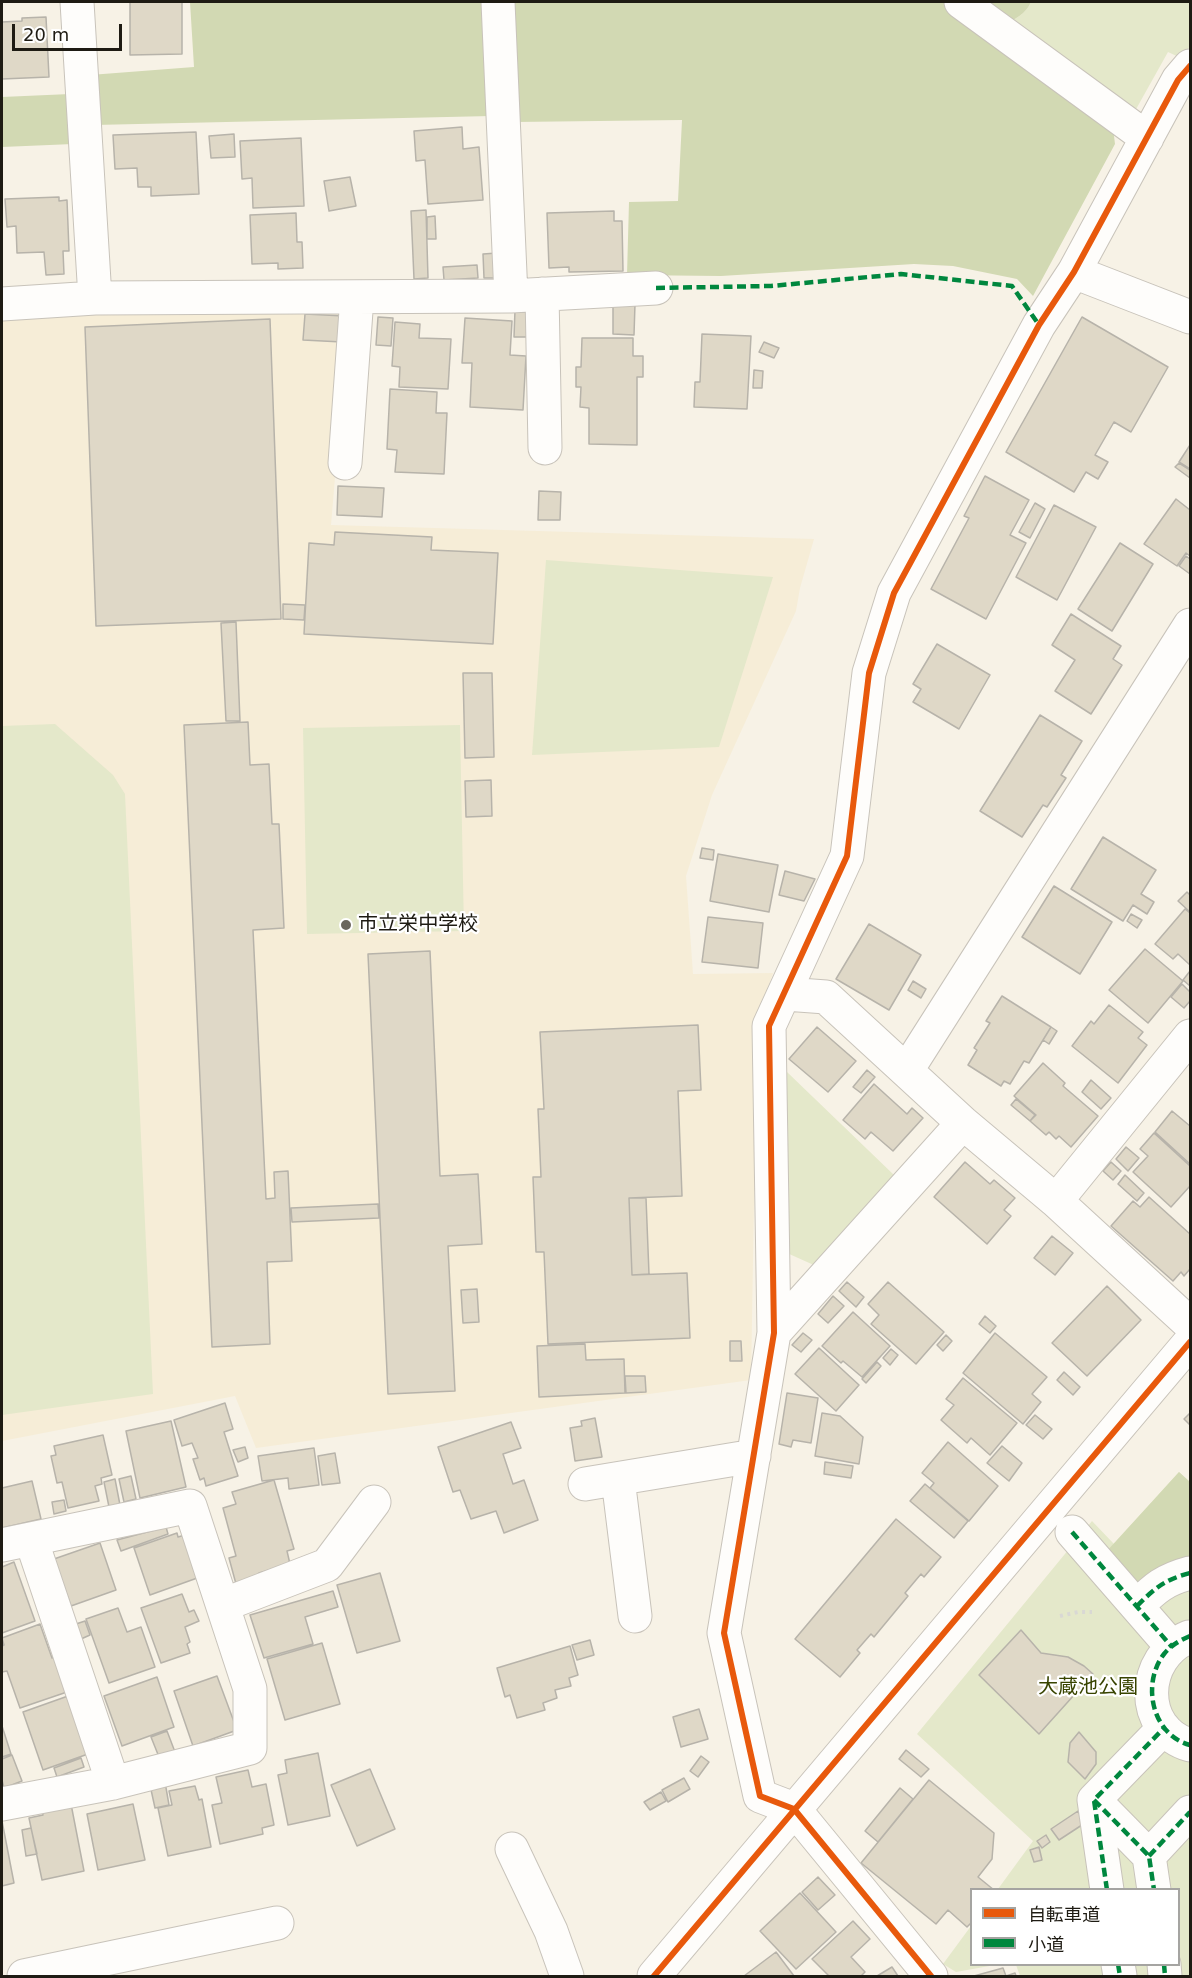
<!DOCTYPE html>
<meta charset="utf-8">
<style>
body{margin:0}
#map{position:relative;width:1192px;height:1978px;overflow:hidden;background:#f7f2e6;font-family:"DejaVu Sans","Noto Sans JP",sans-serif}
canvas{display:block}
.frame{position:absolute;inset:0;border:3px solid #1e1b13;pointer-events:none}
.legend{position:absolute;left:970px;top:1888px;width:210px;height:78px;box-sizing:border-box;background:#fff;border:2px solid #a5a4a1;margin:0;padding:8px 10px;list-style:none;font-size:18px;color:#1e1b13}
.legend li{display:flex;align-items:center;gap:12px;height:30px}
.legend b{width:30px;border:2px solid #a5a4a1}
.scale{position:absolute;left:12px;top:24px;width:110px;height:27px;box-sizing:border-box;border:3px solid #1e1b13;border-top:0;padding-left:8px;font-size:18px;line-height:21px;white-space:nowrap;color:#1e1b13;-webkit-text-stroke:4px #fff;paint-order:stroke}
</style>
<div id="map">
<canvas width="1192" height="1978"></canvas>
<div class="frame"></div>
<ul class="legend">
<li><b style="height:8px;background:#e8590c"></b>自転車道</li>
<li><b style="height:8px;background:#00873e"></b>小道</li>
</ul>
<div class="scale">20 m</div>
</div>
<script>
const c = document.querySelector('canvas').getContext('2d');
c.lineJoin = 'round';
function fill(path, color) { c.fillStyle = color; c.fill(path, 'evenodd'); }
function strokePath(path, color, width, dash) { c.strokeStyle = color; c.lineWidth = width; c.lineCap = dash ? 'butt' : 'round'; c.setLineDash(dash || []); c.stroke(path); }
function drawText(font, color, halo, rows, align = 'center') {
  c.font = font + ' "DejaVu Sans","Noto Sans JP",sans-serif'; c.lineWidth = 4.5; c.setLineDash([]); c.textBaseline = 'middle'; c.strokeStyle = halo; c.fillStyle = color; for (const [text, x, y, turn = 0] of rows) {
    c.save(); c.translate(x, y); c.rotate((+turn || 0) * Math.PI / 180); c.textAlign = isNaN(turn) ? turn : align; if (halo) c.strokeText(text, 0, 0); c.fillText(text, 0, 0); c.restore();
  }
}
const built = new Path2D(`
 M349,310L331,525L814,539L800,588L796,611L712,795L686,876L693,974L773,973L757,1020L751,1380L256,1448L235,1396L2,1441V316Z`);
const green = new Path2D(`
 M1031,2H1190V46L1181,58L1168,52L1135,111L1004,25C1015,19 1026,14 1031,2Z
 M546,560L773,577L719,747L532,755Z
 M55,724L113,775L125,794L153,1394L2,1415V726Z
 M460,725L464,931L307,934L303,728Z
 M787,1072L894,1175L816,1266L787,1253Z
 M1179,1472L1190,1482V1976H1020L1016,1965L1178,1964V1890L998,1889L1033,1841L917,1734L1092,1521L1114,1544Z
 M971,1926L972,1964L995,1965L956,1972L943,1964Z`);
const forest = new Path2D(`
 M190,2H487L491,116L94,125L90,75L194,67Z
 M512,2H949L1112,120L1115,144L1033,296L1017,279L953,266L914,264L721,276L627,275L629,202L678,201L682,120L515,122Z
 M972,2H1031C1026,14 1015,19 1004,25Z
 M70,94L73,144L2,147V97Z
 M1179,1472L1190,1482V1564L1139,1590L1106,1552Z`);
const building = new Path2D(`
 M130,2H182V54L130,55Z
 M46,17L49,77L2,79V22L22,21V18Z
 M462,127L463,149L479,147L483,200L428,204L425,160L416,161L414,131Z
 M196,132L199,194L151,196V187H138L137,168L115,169L113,135Z
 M234,134L235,157L211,158L209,136Z
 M301,138L304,206L253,208L252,178L242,179L240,141Z
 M350,177L356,206L329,211L324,181Z
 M59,197V201L67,200L69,251H63L64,274L46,275L44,252L17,253L16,226L7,227L5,199Z
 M426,210L428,278L414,279L411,211Z
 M614,211V221H622L623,271L569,272V267L549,268L547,213Z
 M296,213L297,242H302L303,268L278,269V263L252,264L250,215Z
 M435,216L436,239H427V217Z
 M497,253V278H484L483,254Z
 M477,265L478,278L444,280L443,267Z
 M613,304H635L634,335L613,334Z
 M515,310L528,311L527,337H514Z
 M305,314L344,316L342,342L303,340Z
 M378,317L393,318L391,346L376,345Z
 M1082,317L1168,367L1131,432L1114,422L1095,455L1108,462L1098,479L1086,472L1074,492L1006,452Z
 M465,318L512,321L510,355L526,356L523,410L470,407L472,363H462Z
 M270,319L281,619L96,626L85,327Z
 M395,322L420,324L419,338L451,339L448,389L399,387L400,367L392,366Z
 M702,334L751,336L747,409L694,407L695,382H700Z
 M582,338H633V356H643V377H637V445L589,444V408L580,407L581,387H576V367H581Z
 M764,342L779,348L774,358L759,352Z
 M754,370L763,371L762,388H753Z
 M390,389L437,392L436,413H447L444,474L395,472L397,450L387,449Z
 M1190,445V469L1179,462Z
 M1179,463L1190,470V478L1175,467Z
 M985,476L1029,500L1010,535L1026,543L986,619L931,589L969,518L964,516Z
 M338,486L384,488L382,517L337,515Z
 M539,491L561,492L560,520H538Z
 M1176,499L1190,510V556L1186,553L1177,566L1144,544Z
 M1035,503L1045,509L1030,538L1019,532Z
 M1054,505L1096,527L1057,600L1016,577Z
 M335,532L432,537L431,550L498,553L493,644L304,634L309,543L334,545Z
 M1120,543L1153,564L1112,631L1078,609Z
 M1186,556L1190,559V574L1179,566Z
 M283,604L305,605L304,620L283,619Z
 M1071,614L1121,646L1113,659L1122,665L1091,714L1055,691L1075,660L1052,645Z
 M236,622L240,721H226L221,623Z
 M937,644L990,675L959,729L913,702L921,689L913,684Z
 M463,673H492L494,757L465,758Z
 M1040,715L1082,741L1061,775L1066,778L1047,807L1043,805L1022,837L980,811Z
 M248,722L250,765L269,764L272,824H279L284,928L253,930L266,1199L275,1198L274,1172L288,1171L292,1261L267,1262L270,1344L212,1347L184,725Z
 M491,780L492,816L466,817L465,781Z
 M1103,837L1156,870L1141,894L1154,902L1147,914L1133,905L1123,921L1071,889Z
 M702,848L714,850L713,860L700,858Z
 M718,854L778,865L769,912L710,901Z
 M785,871L815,879L804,901L779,895Z
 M1054,886L1112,922L1080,974L1022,937Z
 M1187,892L1190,895V912L1178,901Z
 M1185,909L1190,913V965L1178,954L1173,959L1155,944Z
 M1131,914L1142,920L1137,928L1127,921Z
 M708,917L763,923L758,968L702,962Z
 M869,924L921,955L889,1010L836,979Z
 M1145,949L1183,981L1148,1023L1109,990Z
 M430,951L440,1176L478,1174L482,1244L448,1246L455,1391L388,1394L368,954Z
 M1190,971V986L1183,980Z
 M913,981L926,989L921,998L908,990Z
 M1182,984L1190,992V1001L1184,1008L1171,997Z
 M1002,996L1051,1027L1029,1063L1024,1061L1010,1084L1004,1081L1001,1086L968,1065L977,1050L974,1048L990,1023L986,1021Z
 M1109,1005L1143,1032L1138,1038L1147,1045L1118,1083L1072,1046L1091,1021L1094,1024Z
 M698,1025L701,1090L678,1091L682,1196L629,1198L632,1275L687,1273L690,1338L548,1344L544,1252H536L533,1177H541L538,1109H544L540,1032Z
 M817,1027L856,1061L828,1092L789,1059Z
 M1051,1027L1057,1031L1049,1044L1043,1040Z
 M1043,1063L1065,1083L1063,1086L1098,1116L1071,1147L1059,1136L1056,1139L1049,1132L1046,1135L1030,1121L1036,1115L1014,1096Z
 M867,1070L875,1077L861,1093L853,1087Z
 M1091,1080L1111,1098L1101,1109L1082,1092Z
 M874,1084L907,1114L912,1108L923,1118L893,1151L871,1132L865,1139L843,1120Z
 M1016,1099L1035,1115L1030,1121L1011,1105Z
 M1172,1111L1190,1126V1164L1155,1132Z
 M1154,1133L1190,1166V1186L1171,1207L1133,1172L1148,1156L1140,1149Z
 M1126,1147L1139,1158L1128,1171L1116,1159Z
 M965,1162L990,1184L994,1180L1015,1198L1004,1210L1011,1216L987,1244L934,1197Z
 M1111,1162L1121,1171L1113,1180L1103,1171Z
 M1125,1175L1144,1193L1137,1201L1118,1184Z
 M1149,1197L1190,1234V1269L1184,1276L1181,1272L1173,1281L1111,1226L1133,1201L1140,1207Z
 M629,1198H646L649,1274L632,1275Z
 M378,1204L379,1218L292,1222L291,1208Z
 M1052,1236L1073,1253L1055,1275L1034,1258Z
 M847,1282L864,1297L856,1307L839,1291Z
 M888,1282L944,1332L916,1364L871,1324L879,1315L868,1304Z
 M1107,1286L1141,1320L1087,1376L1052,1343Z
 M477,1289L479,1322L463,1323L461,1290Z
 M833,1296L844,1306L828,1323L818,1314Z
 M853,1312L890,1346L862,1377L843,1361L841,1363L822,1346Z
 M985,1316L996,1326L990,1333L979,1324Z
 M803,1333L812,1340L801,1352L792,1345Z
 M995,1333L1047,1377L1032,1394L1041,1402L1023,1424L963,1373Z
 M946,1335L952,1341L943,1351L937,1345Z
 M730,1341H741L742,1361H730Z
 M585,1344L586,1360L624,1359L625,1393L539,1397L537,1346Z
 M819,1348L859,1385L836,1411L795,1374Z
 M891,1349L898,1355L890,1365L883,1358Z
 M877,1362L881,1366L866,1383L862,1379Z
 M1064,1372L1080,1387L1073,1395L1057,1380Z
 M625,1376H645L646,1392L626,1393Z
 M963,1378L1017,1423L990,1455L971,1438L967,1443L941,1420L954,1405L946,1399Z
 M787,1393L818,1398L811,1443L793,1440L791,1447L779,1444Z
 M225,1403L233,1429L224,1432L238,1476L206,1486L204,1478L200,1480L193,1459L198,1458L192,1443L182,1446L174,1420Z
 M822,1413L840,1416L863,1437L859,1464L815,1456Z
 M1190,1413V1425L1184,1419Z
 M1035,1415L1052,1429L1043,1439L1026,1425Z
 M595,1418L602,1457L575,1461L570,1428L582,1426L581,1421Z
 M171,1421L186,1487L140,1498L126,1431Z
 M511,1422L521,1448L503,1454L513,1484L524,1480L538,1520L504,1533L496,1511L471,1519L460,1490L453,1492L438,1447Z
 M103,1435L112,1475L101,1478L102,1484L95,1486L99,1501L68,1508L62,1482L57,1483L51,1456L56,1455L54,1446Z
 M948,1442L998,1486L969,1521L930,1488L934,1483L922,1473Z
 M1002,1446L1022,1463L1009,1481L987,1463Z
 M245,1447L248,1458L238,1462L233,1450Z
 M314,1448L319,1485L289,1489L288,1478L262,1481L258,1456Z
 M335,1453L340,1483L322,1485L318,1456Z
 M825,1462L853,1466L851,1478L824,1474Z
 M131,1476L136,1499L124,1502L119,1479Z
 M115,1479L120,1505L109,1507L104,1482Z
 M274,1480L294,1549L287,1551L290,1564L259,1573L260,1577L236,1584L229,1558L236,1556L223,1508L236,1504L232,1492Z
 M32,1481L41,1519L2,1528V1488Z
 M925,1484L968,1521L954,1538L910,1501Z
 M64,1500L66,1511L54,1514L52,1502Z
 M896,1519L941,1557L924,1577L921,1574L905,1593L908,1596L874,1637L871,1634L857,1650L860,1653L840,1677L795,1639Z
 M166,1527L168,1534L121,1551L117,1540Z
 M177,1533L178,1537L185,1535L200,1577L150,1595L134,1548Z
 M100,1543L116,1590L71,1606L54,1559Z
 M14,1562L35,1621L2,1633V1567Z
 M380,1573L400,1641L357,1653L337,1585Z
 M333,1591L338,1607L305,1617L313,1644L264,1658L250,1615Z
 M182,1594L189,1612L194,1610L199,1621L185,1627L190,1642L187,1644L190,1653L161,1663L141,1608Z
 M118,1608L127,1632L141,1627L155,1667L109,1683L86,1619Z
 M85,1621L90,1635L81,1639L76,1624Z
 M40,1624L52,1658L54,1657L67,1692L20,1708L7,1671L2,1672V1646L4,1645L2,1638Z
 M1021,1630L1041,1653L1068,1657L1084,1666L1093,1674L1039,1734L979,1675Z
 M590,1640L594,1655L577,1660L572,1645Z
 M322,1643L340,1704L285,1720L267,1659Z
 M570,1646L578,1675L569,1678L571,1686L555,1690L557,1698L543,1703L545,1710L517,1718L510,1695L505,1697L497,1668Z
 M217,1676L237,1730L193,1746L174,1691Z
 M157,1677L174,1727L122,1746L104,1696Z
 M68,1696L88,1754L43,1770L23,1712Z
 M699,1709L708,1739L681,1747L673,1717Z
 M2,1726L11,1754L2,1757Z
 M167,1731L175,1752L159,1757L151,1737Z
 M1079,1732L1096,1752V1764L1085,1779L1068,1762L1070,1743Z
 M906,1750L929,1769L921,1777L899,1759Z
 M318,1753L330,1816L288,1825L278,1775L287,1773L285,1760Z
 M12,1755L22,1781L4,1788L2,1780V1759Z
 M701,1756L709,1762L698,1777L690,1771Z
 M81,1758L84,1767L57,1777L54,1768Z
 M370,1769L395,1829L357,1846L331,1785Z
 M248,1770L252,1787L266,1784L274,1825L262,1828L263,1834L220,1844L212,1805L222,1803L216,1777Z
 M684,1778L690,1789L668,1802L662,1790Z
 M929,1780L994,1833L992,1859L978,1877L994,1890H972V1922L967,1927L948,1910L936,1924L861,1863Z
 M165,1782L169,1805L155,1808L150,1785Z
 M195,1786L199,1800L202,1799L211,1847L168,1856L158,1808L172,1805L169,1791Z
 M900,1788L913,1799L878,1842L865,1831Z
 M661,1792L666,1801L650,1810L644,1802Z
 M71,1804L84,1871L42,1880L29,1818L43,1815L42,1809Z
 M133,1804L145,1860L98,1870L87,1814Z
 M1078,1811L1085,1823L1059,1840L1051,1829Z
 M2,1821L14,1883L2,1886Z
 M31,1828L37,1854L26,1856L22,1830Z
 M1046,1835L1050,1842L1042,1848L1037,1841Z
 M1039,1847L1042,1860L1034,1862L1030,1850Z
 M818,1877L835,1895L818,1910L802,1892Z
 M800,1893L836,1932L796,1969L760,1931Z
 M853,1921L870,1939L851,1957L865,1972L861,1976H829L812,1959Z
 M776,1952L794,1976H744Z
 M892,1967L898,1976H877Z
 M1003,1968L1006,1976L1015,1973L1016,1976H974Z`);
const path = new Path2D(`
 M1060,1616L1078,1612H1092`);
const minor = new Path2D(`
 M77,2L95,298
 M498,2L511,296
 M961,2L1147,138
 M1074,272L1190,317
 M542,294L545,448
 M2,304L95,298L511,296L656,288
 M345,463L357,297
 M785,994L826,997L963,1123L1056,1201L1190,1324
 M907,1070L1190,625
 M1056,1201L1190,1036
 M774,1333L963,1123
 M618,1479L635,1616
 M585,1484L754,1456
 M1072,1532L1172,1647
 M31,1539L113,1783
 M2,1545L190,1506L250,1689V1748L113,1783L2,1804
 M223,1605L327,1565L374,1502
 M1137,1606C1155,1588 1164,1580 1190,1573
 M1189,1637C1140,1657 1138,1730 1190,1745
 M1094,1800L1149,1856L1154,1890
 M512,1849L551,1931L567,1976
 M1149,1856L1190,1812
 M1107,1890L1094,1800L1164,1728
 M1118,1964L1120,1976
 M1164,1964L1165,1976
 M24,1976L277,1923
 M654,1976L1190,1342
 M931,1976L794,1809L760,1796L724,1633L774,1333L769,1026L847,856L869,673L894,593L1039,325L1074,272L1178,80L1190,66`);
const quiet = new Path2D(`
 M656,288L771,286L901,274L1012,286L1039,325
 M1072,1532L1172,1647
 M1137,1606C1155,1588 1164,1580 1190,1573
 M1190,1636C1181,1640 1171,1645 1164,1654C1141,1684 1152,1735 1190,1745
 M1094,1800L1149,1856L1154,1890
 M1149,1856L1190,1812
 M1107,1890L1094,1800L1164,1728
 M1118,1964L1120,1976
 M1164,1964L1165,1976`);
const cycleway = new Path2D(`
 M654,1976L1190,1342
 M931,1976L794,1809L760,1796L724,1633L774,1333L769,1026L847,856L869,673L894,593L1039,325L1074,272L1178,80L1190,66`);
const markers = [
 [346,925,6,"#6a665d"]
];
const poiNames = [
 ["市立栄中学校",358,925]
];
const parkNames = [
 ["大蔵池公園",1088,1688]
];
fill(built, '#f6edd7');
fill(green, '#e4e8ca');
fill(forest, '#d2d9b3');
fill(building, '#dfd8c7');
strokePath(building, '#b7b3aa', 1.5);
strokePath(minor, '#c8c3ba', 35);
strokePath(path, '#d9d8d4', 4, [3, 4.5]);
strokePath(minor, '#fefdfb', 33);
strokePath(quiet, '#00873e', 4.5, [9, 4.5]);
strokePath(cycleway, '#e8590c', 6);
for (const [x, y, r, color] of markers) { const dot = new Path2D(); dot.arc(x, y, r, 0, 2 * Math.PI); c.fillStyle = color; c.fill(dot); strokePath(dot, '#fff', 2); }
drawText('20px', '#1e1b13', '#fff', poiNames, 'left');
drawText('20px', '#384400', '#fff', parkNames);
</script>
